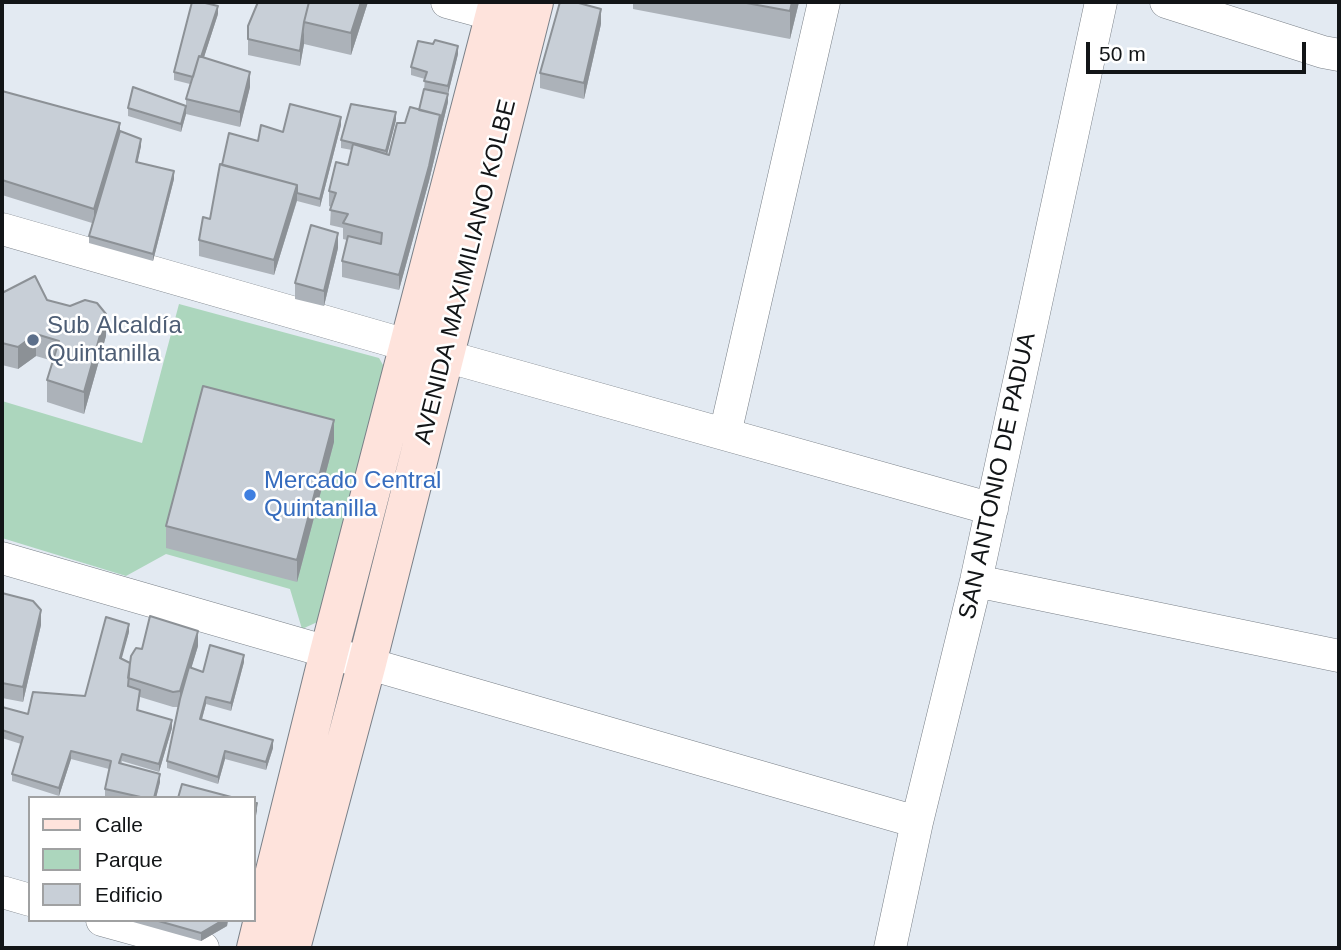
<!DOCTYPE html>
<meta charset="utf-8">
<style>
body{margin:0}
#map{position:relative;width:1341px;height:950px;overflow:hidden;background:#e3eaf2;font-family:Helvetica,sans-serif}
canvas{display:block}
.frame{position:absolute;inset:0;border:4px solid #121517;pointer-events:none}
.legend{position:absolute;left:28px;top:796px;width:228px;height:126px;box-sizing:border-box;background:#fff;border:2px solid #a0a1a2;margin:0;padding:9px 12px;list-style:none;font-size:21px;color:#121517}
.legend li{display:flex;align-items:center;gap:14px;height:35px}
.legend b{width:35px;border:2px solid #a0a1a2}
.scale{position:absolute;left:1086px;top:42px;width:220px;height:32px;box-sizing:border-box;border:4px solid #121517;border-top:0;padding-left:9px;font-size:21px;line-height:24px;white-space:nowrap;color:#121517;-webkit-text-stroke:5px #fff;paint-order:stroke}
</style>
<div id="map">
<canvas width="1341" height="950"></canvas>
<div class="frame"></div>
<ul class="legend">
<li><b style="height:9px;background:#fee3dc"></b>Calle</li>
<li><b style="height:19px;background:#acd6bd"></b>Parque</li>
<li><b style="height:19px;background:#c8cfd7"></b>Edificio</li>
</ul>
<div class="scale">50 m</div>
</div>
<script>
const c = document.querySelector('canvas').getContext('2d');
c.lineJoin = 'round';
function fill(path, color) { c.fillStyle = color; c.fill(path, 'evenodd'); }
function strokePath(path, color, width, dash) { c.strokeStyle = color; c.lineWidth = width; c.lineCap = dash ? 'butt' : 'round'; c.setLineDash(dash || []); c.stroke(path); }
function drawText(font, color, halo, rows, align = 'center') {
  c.font = font + ' Helvetica,sans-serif'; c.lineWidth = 5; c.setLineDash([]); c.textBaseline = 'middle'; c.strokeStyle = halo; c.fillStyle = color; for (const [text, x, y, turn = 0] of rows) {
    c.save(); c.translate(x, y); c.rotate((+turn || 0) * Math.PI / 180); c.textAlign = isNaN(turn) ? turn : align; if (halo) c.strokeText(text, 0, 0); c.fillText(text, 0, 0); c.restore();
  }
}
const green = new Path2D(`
 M179,304L379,358L391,379L324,619L302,629L290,589L166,554L126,576L2,538V401L142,443Z`);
const minor = new Path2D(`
 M447,2L517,21
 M1166,2L1323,52L1339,55
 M2,229L445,356L992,509
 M725,434L824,2
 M2,558L917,822
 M976,581L1339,656
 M2,892L30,900
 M102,920L203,948
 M890,948L917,822L976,581L1101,2`);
const secondary = new Path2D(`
 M256,948L329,652L498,2
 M291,948L367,663L534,2`);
const wall = new Path2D(`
 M368,2L351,55L304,44L300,66L248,55V26Z
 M633,2H799L790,39L633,9Z
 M218,14L204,57L250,87L240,127L186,114L181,132L128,116V108L186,106V99L190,84L174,80V72Z
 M601,24L584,99L540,88V73Z
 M458,54L448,94L424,89L425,79L411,75V67Z
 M2,91L120,131L141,146L137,162L174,179L153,261L89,243V236L92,223L2,195Z
 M448,102L429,181L399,290L342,277V261L347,240L343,239V228L330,225L331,207L329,206V191L348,165L352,150L341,148V140L396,120L387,154L389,155L405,123L419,110Z
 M341,125L320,207L297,201L274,275L199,256V240L210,219L222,165L258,141Z
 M338,248L324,306L295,299V283Z
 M2,293L47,300L106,336L84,414L47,402V380L53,361L36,356L18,369L2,365Z
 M334,442L297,582L166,548V526Z
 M2,593L41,625L23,702L2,698Z
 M129,632L121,658L130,663L142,649L198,646L191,668L203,672L244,662L231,711L206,704L202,719L273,748L266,770L225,759L218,784L167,768V761L178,707H173L140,697L138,711L172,728L159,772L122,761L121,764L160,782L156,798H110L105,797V789L109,769L71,759L59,796L12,781V774L21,744L2,738V707L28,714L85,696Z
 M126,920H228L227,926L201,941Z`);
const shadedWall = new Path2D(`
 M361,2H368L351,55V33Z
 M792,2H799L790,39V11Z
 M218,6V14L195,85V78Z
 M601,9V24L584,99V83Z
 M304,29V44L300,66V51Z
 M458,46V54L448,94V86Z
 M250,72V87L240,127V112Z
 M448,94V102L429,181L399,290V275L440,115Z
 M186,106V114L181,132V124Z
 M396,112V120L386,159V151Z
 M341,117V125L320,207V199Z
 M120,123V139L94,224V209Z
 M141,139V146L136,170V162Z
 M174,171V179L153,261V254Z
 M297,185V200L274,275V260Z
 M338,233V248L324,306V291Z
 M106,314V336L84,414V392Z
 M36,334V356L18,369V347Z
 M334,420V442L297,582V560Z
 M41,610V625L23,702V687Z
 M129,624V632L120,665V658Z
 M198,631V646L180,706V691Z
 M244,655V662L231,711V703Z
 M206,697V704L200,726V719Z
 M172,720V728L159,772V764Z
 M273,740V748L266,770V762Z
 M71,751V759L59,796V788Z
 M225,751V759L218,784V777Z
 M160,774V782L156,798H154Z
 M257,803V811L254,825V817Z
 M223,920H228L227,926L201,941V933Z`);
const building = new Path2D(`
 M192,2H201L218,6L201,57L199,56L193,77L174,72Z
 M258,2H309L304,22L300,51L248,39V26Z
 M309,2H361L351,33L304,22Z
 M560,2H575L601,9L584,83L540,73Z
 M741,2H792L790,11Z
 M435,40L458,46L448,86L424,81L427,72L411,67L418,41L433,44Z
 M199,56L250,72L240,112L186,99Z
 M133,87L186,106L181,124L128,108Z
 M424,89L448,94L440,122V115L419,110Z
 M2,91L120,123L94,209L2,180Z
 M290,104L341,117L320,199L297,193V185L222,165L229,133L258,141L261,125L283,132Z
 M351,104L396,112L386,151L341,140Z
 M410,107L440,115L429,166L399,275L342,261L348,236L381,244L382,233L343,223L348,214L330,210L336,193L329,191L336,162L348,165L353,144L389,155L397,123H405Z
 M120,131L141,139L136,162L174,171L153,254L89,236Z
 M220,164L297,185L274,260L199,240L203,217L210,219Z
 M311,225L338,233L324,291L295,283Z
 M35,276L47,300L70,306L85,300L97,303L106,314L84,392L47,380L59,341L36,334L18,347L2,343V293Z
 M203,386L334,420L297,560L166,526Z
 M2,593L33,601L41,610L23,687L2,683Z
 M150,616L198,631L180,691L173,692L128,678L131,656L136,648L142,649Z
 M106,617L129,624L120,658L130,663L128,686L140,690L137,710L172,720L159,764L122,754L119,763L160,774L154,798H145L105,789L111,761L71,751L59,788L12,774L23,737L2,730V707L28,714L33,692L85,696Z
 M210,645L244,655L231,703L206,697L200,719L273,740L266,762L225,751L218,777L167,761L180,699L189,667L203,672Z
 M182,784L235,798H178Z
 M254,803H257L254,817Z
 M155,920H223L201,933Z`);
const markers = [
 [33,340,7,"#5c6f8a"],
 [250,495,7,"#3f7fe0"]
];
const streetNames = [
 ["AVENIDA MAXIMILIANO KOLBE",466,272,-76],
 ["SAN ANTONIO DE PADUA",998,476,-78]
];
const serviceNames = [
 ["Sub Alcaldía",47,326],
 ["Quintanilla",47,354]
];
const shopNames = [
 ["Mercado Central",264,481],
 ["Quintanilla",264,509]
];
fill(green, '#acd6bd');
strokePath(minor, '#7a8088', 33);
strokePath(secondary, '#7a8088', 40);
strokePath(minor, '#fff', 32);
strokePath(secondary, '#fee3dc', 38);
fill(wall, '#acb2b9');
fill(shadedWall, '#8c9196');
fill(building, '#c8cfd7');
strokePath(building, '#8c9196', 2);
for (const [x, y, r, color] of markers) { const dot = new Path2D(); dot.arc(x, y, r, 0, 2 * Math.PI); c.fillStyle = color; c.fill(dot); strokePath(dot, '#fff', 2.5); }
drawText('24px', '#121517', '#fff', streetNames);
drawText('24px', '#4e5e75', '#fff', serviceNames, 'left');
drawText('24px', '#366cbe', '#fff', shopNames, 'left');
</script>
